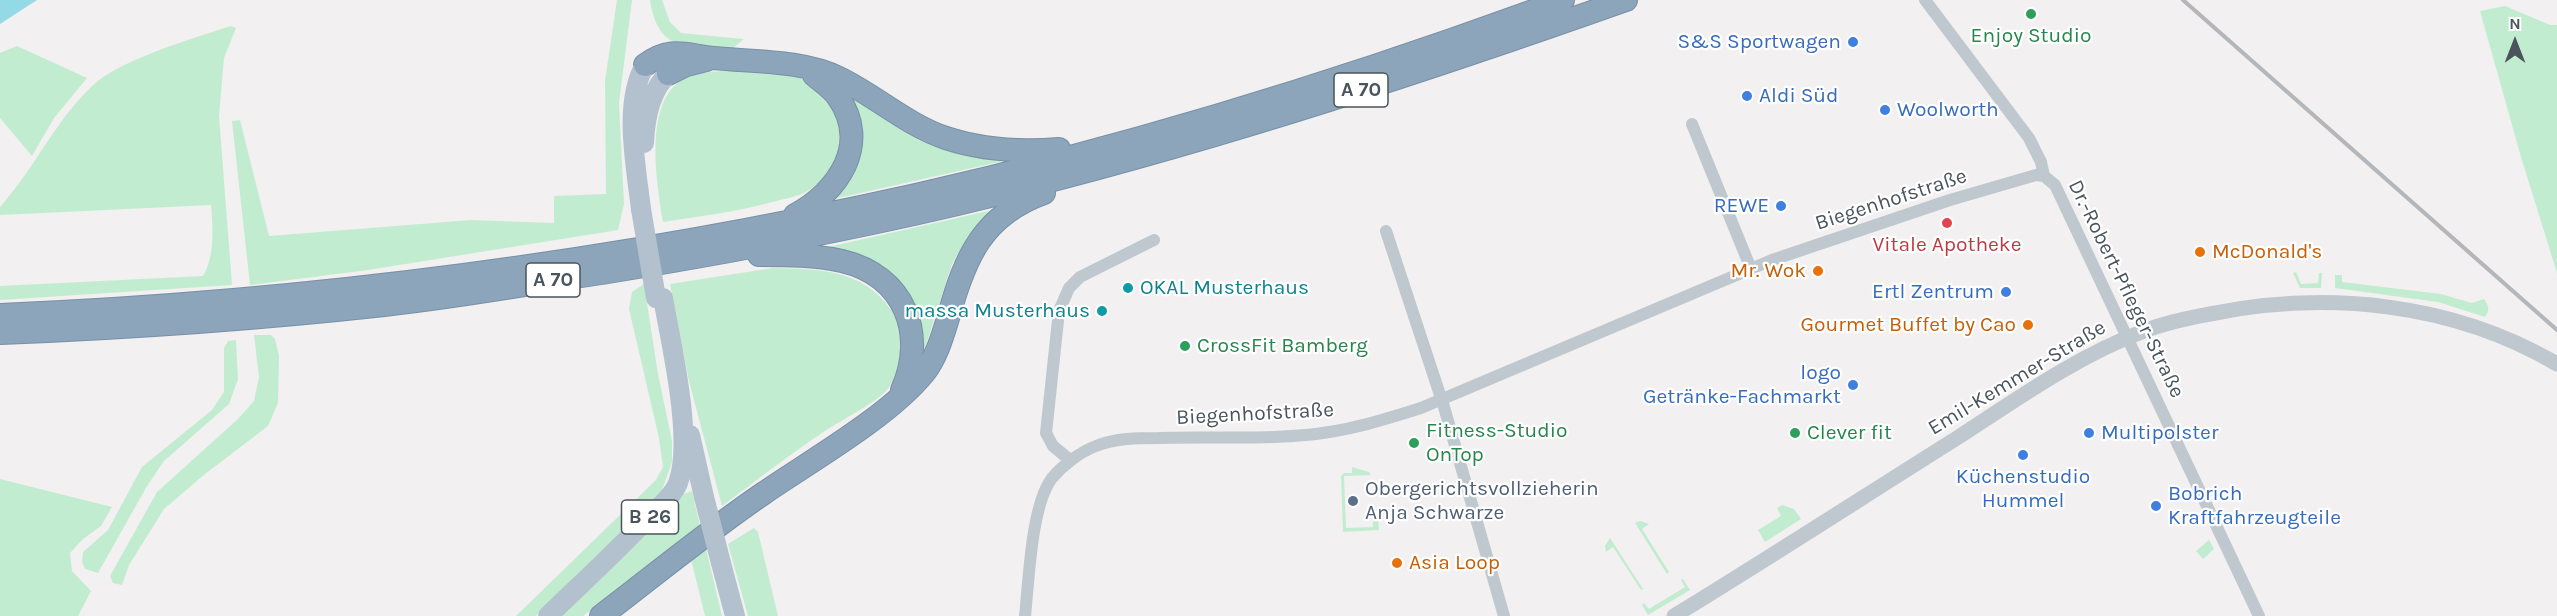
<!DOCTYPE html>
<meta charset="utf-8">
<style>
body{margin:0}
#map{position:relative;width:2557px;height:616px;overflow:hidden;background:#f2f0f0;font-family:Karla,sans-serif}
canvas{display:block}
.north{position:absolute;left:2485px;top:12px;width:60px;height:60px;-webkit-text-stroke:4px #fff;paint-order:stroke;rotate:0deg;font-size:16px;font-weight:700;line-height:24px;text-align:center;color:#49545c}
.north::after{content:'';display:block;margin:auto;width:21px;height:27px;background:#49545c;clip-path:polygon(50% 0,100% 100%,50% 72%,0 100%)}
</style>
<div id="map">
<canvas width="2557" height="616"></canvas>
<div class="north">N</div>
</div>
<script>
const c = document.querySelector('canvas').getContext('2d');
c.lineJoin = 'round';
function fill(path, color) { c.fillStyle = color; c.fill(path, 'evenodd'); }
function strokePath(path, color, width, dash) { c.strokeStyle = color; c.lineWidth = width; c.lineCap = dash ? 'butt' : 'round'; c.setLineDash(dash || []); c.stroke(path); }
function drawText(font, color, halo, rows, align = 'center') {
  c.font = font + ' Karla,sans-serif'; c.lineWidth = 4.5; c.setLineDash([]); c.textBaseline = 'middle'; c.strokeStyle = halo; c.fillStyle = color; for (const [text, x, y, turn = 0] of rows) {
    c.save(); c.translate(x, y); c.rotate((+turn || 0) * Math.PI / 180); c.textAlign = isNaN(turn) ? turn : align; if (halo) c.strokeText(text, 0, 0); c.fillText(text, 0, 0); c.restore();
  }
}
const green = new Path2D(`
 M617,0H632L619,103L624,204L618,230L368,270L250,285L232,121L240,120L269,236L471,220L554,223V196L606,194L605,81Z
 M650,0H662L670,22L681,33L744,39L733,48C689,46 658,54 650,0Z
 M2505,6L2550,25H2557V273L2521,157L2480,11Z
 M231,26L236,28L224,58L219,116L232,285L0,300V286L203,276C215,256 213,228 211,205L0,215V207C34,169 55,121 92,86C119,60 194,38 231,26Z
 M17,46L87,78L54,118L32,156L0,118V53Z
 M744,69C768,71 798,71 818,88C853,116 843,171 806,192C799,196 788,198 780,200C742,211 702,216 663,222C657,183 640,90 693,75C709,71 727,71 744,69Z
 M842,94L1017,158L829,200L845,177Z
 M993,210L968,236L952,264L921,360L920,322L828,247Z
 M773,268C819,269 863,269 891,310C907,335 904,369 886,391C875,403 840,421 825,431C790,454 756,481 722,506L689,381L670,284Z
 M2296,272L2301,284L2318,283L2319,273H2322L2321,288H2300L2293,273Z
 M2335,275H2342V282L2441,294L2472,303L2484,299C2489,306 2490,310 2485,317L2438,302L2335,288Z
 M644,284L658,374L672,441V462L661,493L536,616H516L656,480L663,467L659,438L629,309L632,292Z
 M254,335H271L275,339L279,356L278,403L268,426L205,474L164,509L129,565L122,585L113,583L110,576L157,492L238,419L254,401L259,377Z
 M236,340L238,379L229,404L164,461L147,486L98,573L85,569L82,562L83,552L108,530L142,467L212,410L224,392V348L228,341Z
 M1352,467L1369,472L1371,475L1344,476L1346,528L1373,527V516H1378L1379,530L1343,532L1341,476L1344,473H1352Z
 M0,479L112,507L101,526L83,539L70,553L72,571L91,591L78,616H0Z
 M692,491L700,526L583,616H561L659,522L684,494Z
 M1782,505L1794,509L1801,519L1765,542L1758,530L1781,516L1777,508Z
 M1640,521L1649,524L1642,529L1669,572L1667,574L1635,523Z
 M754,528L758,532L778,616H748L728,544Z
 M1610,538L1643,589L1641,590L1613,547L1606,552L1605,546Z
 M2209,540L2214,549L2203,559L2196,551Z
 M706,549L722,616H705L691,559Z
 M1683,579L1690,590L1648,615L1642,605L1644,603L1649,609L1685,587L1681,580Z`);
const water = new Path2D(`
 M0,0H37L0,24Z`);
const minor = new Path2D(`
 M1925,0L2029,138L2041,162L2044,176
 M1692,124L1751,269
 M1386,231L1444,407L1504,616
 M1070,460L1053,446L1046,433L1059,311L1069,288L1080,277L1154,240
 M1025,616C1029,580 1031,506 1052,478C1063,465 1080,452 1096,446C1116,438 1138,438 1159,438C1208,436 1257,440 1305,435C1345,432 1383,420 1421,408L1772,260L1950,200L2036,175L2044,176L2055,185L2259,616`);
const tertiary = new Path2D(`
 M1674,616C1769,558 1863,497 1957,438C2017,399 2077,356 2144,331C2165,323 2188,318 2210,314C2328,290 2453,303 2557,364`);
const primary = new Path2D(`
 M644,143C645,119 650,91 668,74
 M641,209C636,166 623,103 645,65
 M690,435L704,497
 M721,563L735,616
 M548,616C582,583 617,551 649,517C659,507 673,496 678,483C694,441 671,343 663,298`);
const motorway = new Path2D(`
 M645,65C671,46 685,55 714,58C754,62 802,60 839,78C876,96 907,125 946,138C982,150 1021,152 1059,149
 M668,74L686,65L706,60
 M795,215C838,192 871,144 838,97C832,88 822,82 814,75
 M759,255C787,255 815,255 842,261C905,276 927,334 902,390
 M0,315C308,302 616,262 916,195C1136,145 1352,78 1563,0
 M0,333C128,328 257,319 384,305C459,297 534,283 608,272C748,249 889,223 1026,187C1230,135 1428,70 1626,0
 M601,616C655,575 708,531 764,493C812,460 888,417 924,373C937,357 943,334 949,315C965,257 983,215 1044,193`);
const rail = new Path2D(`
 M2183,0L2557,330`);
const primaryBridge = new Path2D(`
 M641,209L656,298
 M704,497L721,563`);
const markers = [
 [2031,14,6,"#2e9e5b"],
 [1853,42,6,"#3f7fe0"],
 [1747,96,6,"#3f7fe0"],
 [1885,110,6,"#3f7fe0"],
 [1781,206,6,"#3f7fe0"],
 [1947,223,6,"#e0444e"],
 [2200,252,6,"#e8710a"],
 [1818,271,6,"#e8710a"],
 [1128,288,6,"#0f9aa8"],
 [2006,292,6,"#3f7fe0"],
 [1102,311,6,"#0f9aa8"],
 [2028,325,6,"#e8710a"],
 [1185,346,6,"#2e9e5b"],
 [1853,385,6,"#3f7fe0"],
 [1795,433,6,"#2e9e5b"],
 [2089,433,6,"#3f7fe0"],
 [1414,443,6,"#2e9e5b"],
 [2023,455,6,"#3f7fe0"],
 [1353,501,6,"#5c6f8a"],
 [2156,506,6,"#3f7fe0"],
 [1397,563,6,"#e8710a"]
];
const shields = [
 [1361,90,54],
 [553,280,54],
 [650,517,57]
];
const shieldNames = [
 ["A 70",1361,90],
 ["A 70",553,280],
 ["B 26",650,517]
];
const leisureNames = [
 ["Enjoy Studio",2031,36,"center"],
 ["CrossFit Bamberg",1197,346],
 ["Fitness-Studio",1426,431],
 ["OnTop",1426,455],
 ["Clever fit",1807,433]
];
const shopNames = [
 ["S&S Sportwagen",1841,42],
 ["Aldi Süd",1759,96,"left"],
 ["Woolworth",1897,110,"left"],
 ["REWE",1769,206],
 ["Ertl Zentrum",1994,292],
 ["logo",1841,373],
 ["Getränke-Fachmarkt",1841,397],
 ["Multipolster",2101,433,"left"],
 ["Küchenstudio",2023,477,"center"],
 ["Hummel",2023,501,"center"],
 ["Bobrich",2168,494,"left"],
 ["Kraftfahrzeugteile",2168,518,"left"]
];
const streetNames = [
 ["Biegenhofstraße",1891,200,-18],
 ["Dr.-Robert-Pfleger-Straße",2126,289,64],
 ["Emil-Kemmer-Straße",2017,378,-31],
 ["Biegenhofstraße",1255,414,-3]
];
const healthNames = [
 ["Vitale Apotheke",1947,245]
];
const foodNames = [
 ["McDonald's",2212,252],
 ["Mr. Wok",1806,271,"right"],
 ["Gourmet Buffet by Cao",2016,325,"right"],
 ["Asia Loop",1409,563]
];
const cultureNames = [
 ["OKAL Musterhaus",1140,288],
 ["massa Musterhaus",1090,311,"right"]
];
const serviceNames = [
 ["Obergerichtsvollzieherin",1365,489],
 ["Anja Schwarze",1365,513]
];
fill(green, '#c2ecd0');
fill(water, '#93d9e6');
strokePath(motorway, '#7790a7', 24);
strokePath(minor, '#bfc8ce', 12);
strokePath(tertiary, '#bfc8ce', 15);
strokePath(primary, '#b2c1cd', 20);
strokePath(motorway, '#8ca5bb', 22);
strokePath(rail, '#b3b6ba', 4);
strokePath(primaryBridge, '#b2c1cd', 20);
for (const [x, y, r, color] of markers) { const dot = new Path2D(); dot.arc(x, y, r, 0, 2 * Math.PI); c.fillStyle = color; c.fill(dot); strokePath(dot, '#fff', 2); }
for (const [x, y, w] of shields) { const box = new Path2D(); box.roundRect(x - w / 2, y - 17, w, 34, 4.5); c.fillStyle = '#fff'; c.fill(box); strokePath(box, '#49545c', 1.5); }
drawText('bold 20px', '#49545c', null, shieldNames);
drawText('21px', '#27864d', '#fff', leisureNames, 'left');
drawText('21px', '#366cbe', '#fff', shopNames, 'right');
drawText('21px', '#49545c', '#fff', streetNames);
drawText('21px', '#be3a42', '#fff', healthNames);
drawText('21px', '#c56008', '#fff', foodNames, 'left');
drawText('21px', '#0d838f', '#fff', cultureNames, 'left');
drawText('21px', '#4e5e75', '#fff', serviceNames, 'left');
</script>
